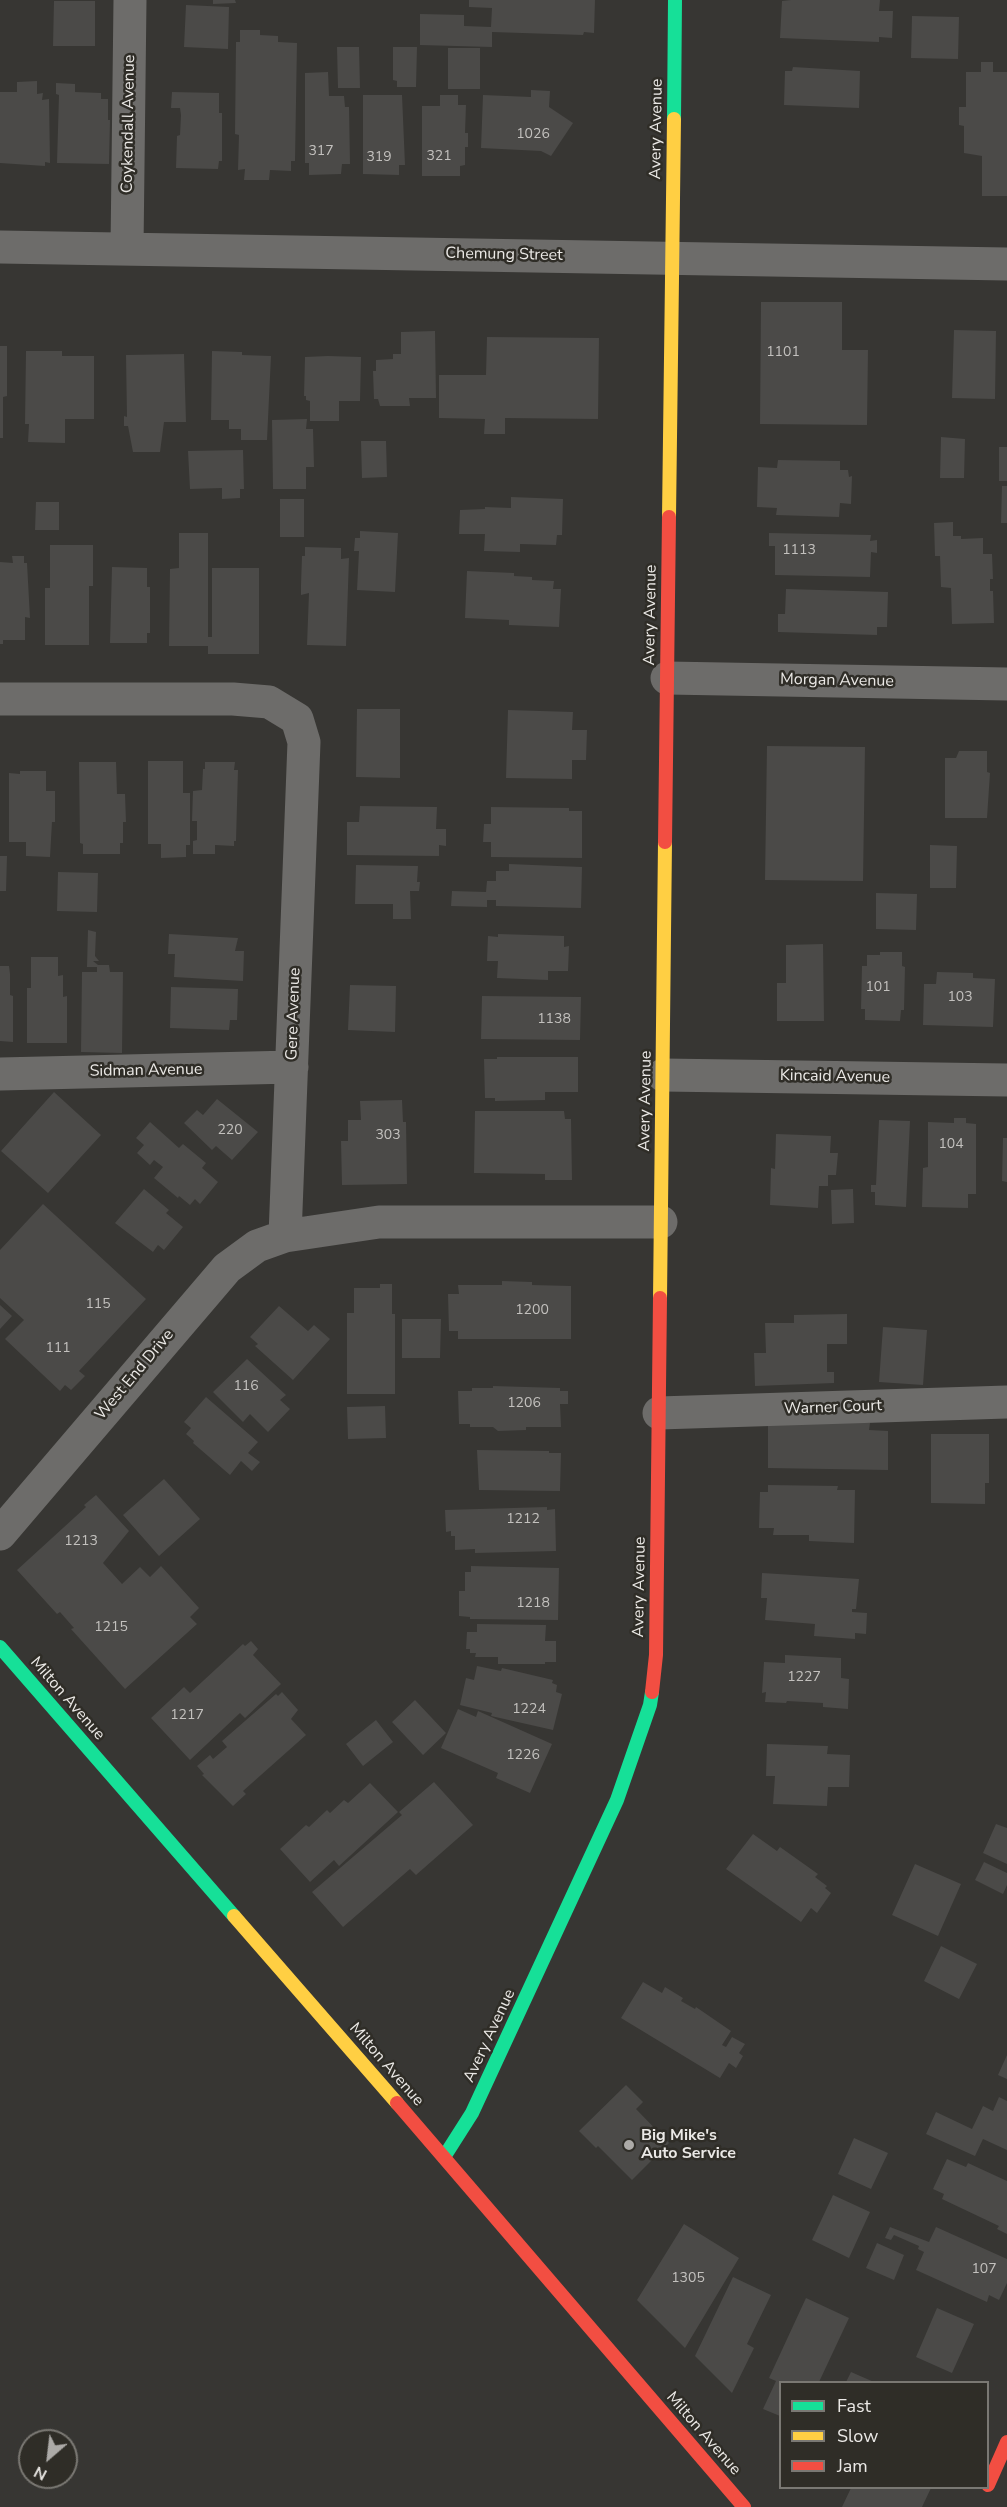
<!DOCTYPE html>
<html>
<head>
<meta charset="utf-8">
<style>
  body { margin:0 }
  #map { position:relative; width:1007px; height:2507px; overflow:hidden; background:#373633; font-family:"Nunito Sans",sans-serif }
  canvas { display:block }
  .legend { position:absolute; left:779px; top:2381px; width:210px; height:108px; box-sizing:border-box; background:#2f2d27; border:2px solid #7a7873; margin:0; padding:8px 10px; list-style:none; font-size:18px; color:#ebe9e6 }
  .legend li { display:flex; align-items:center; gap:12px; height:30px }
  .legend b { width:30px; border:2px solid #7a7873 }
  .north { position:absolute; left:18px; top:2429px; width:60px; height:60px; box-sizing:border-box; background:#2f2d27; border:2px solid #7a7873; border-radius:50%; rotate:208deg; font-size:16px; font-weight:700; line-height:24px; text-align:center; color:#ebe9e6 }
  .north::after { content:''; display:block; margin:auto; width:21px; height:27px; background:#acaaa7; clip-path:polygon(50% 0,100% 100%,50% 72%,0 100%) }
</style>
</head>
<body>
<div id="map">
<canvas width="1007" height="2507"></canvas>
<ul class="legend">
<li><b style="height:8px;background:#16e098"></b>Fast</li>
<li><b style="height:8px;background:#ffcf43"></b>Slow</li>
<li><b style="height:8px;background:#f24e42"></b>Jam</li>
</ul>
<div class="north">N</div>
</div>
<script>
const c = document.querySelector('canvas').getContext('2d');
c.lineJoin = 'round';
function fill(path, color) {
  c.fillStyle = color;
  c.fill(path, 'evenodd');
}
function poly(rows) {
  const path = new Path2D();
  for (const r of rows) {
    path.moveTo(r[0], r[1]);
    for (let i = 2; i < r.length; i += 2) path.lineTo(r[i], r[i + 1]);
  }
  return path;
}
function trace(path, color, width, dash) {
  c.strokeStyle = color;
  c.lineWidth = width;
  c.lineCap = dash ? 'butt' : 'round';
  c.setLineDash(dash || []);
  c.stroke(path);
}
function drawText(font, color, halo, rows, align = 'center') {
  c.font = font + ' "Nunito Sans",sans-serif';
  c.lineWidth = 5;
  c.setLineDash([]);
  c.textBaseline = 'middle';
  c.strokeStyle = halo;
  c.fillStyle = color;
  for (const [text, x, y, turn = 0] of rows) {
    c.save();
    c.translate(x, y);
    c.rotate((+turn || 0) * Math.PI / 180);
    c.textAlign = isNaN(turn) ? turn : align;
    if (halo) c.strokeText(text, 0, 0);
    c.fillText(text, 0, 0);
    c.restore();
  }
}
const building = poly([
  [213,0,235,0,236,3,213,4],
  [469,0,595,0,594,33,584,32,583,35,492,32,492,47,420,45,420,14,464,15,464,26,491,27,492,8,469,7],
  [791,0,880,0,879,11,893,11,892,38,879,37,879,42,780,38,782,1],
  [54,1,95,1,95,46,53,46],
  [186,5,229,7,228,49,184,47],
  [912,16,959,17,958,59,911,58],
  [240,30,260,30,260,35,278,36,278,42,297,43,295,161,291,161,291,171,270,170,269,180,244,180,245,169,238,170,239,135,235,134,236,42,240,42],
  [337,47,359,47,360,88,338,88],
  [393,47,417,47,416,87,397,87,397,81,393,80],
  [448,48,480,48,480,89,448,89],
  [981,62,993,62,993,72,1007,72,1007,196,982,196,982,156,964,153,964,126,959,125,959,107,966,107,966,72,981,72],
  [793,67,860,71,859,108,784,105,785,71,792,71],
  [328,72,329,96,344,96,345,107,349,107,350,164,342,164,341,174,309,175,309,163,305,163,305,73],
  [37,81,37,94,43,93,42,100,49,99,50,163,45,162,45,166,0,163,0,92,17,92,17,82],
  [56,83,75,84,75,92,101,93,101,99,108,99,108,120,110,120,109,164,57,163,59,95,56,94],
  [531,90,550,91,549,107,573,123,551,156,541,151,481,148,483,95,531,97],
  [172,92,219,93,219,113,222,113,222,161,219,161,218,169,176,168,177,136,180,135,181,115,180,108,171,108],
  [363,95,402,95,405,165,399,165,399,175,363,174],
  [440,95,458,95,458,105,466,105,465,133,468,133,468,147,465,147,465,165,460,166,460,176,422,176,422,106,440,106],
  [761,302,842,302,842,350,868,350,867,425,760,424],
  [954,330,996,331,995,399,952,398],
  [435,331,436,398,409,398,410,406,380,406,378,399,374,399,373,371,376,371,376,360,393,359,393,354,401,354,401,332],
  [487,337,599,338,598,419,505,418,505,434,484,434,485,419,439,418,439,375,486,375],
  [0,346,7,346,7,396,3,397,3,438,0,438],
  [26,351,62,351,62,356,94,356,94,419,65,419,65,443,28,442,29,424,25,424],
  [212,351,242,352,242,355,271,356,267,440,241,440,241,429,229,429,229,420,211,420],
  [184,354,186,422,164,422,160,452,133,452,128,426,124,426,124,416,127,417,126,355],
  [328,356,361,357,360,401,339,401,339,421,310,421,310,401,306,400,306,396,304,396,305,357],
  [307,419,306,429,313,429,314,467,306,467,306,489,273,489,272,420],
  [941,437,965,439,964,478,940,478],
  [361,441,386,441,387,477,362,478],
  [999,447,1007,447,1007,481,999,481],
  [243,450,244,489,240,489,240,498,222,499,222,488,190,489,188,451],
  [778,460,840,461,840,470,848,470,849,477,852,476,851,504,840,503,839,517,776,515,777,508,757,507,758,467,777,468],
  [1002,486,1007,486,1007,523,1001,523],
  [511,497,563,499,562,535,557,535,556,545,520,544,520,552,484,551,485,534,459,534,460,510,485,509,485,507,511,508],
  [280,499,304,499,304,537,280,537],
  [36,502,59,502,59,530,35,530],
  [953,522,953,536,961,536,961,539,983,538,983,554,992,554,993,579,990,579,990,591,993,591,994,623,952,624,951,588,941,587,940,556,935,556,934,523],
  [360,531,398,533,395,592,357,590,359,551,354,551,355,538,360,538],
  [179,533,208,533,208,637,212,637,212,568,259,568,259,654,208,654,208,646,169,646,170,569,179,568],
  [769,533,871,535,870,541,877,540,877,553,871,552,870,577,775,575,775,546,769,546],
  [50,545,93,545,93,586,89,586,89,645,45,645,45,588,50,588],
  [305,547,341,548,341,559,349,558,346,646,307,645,309,593,301,595,301,585,302,556,305,556],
  [12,556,24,556,24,563,27,563,30,618,25,617,25,640,3,640,3,644,0,644,0,562,13,563],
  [112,567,147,568,147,587,150,587,150,633,147,633,147,643,110,643],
  [467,571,514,573,514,576,532,577,532,580,554,581,553,589,561,589,559,627,509,625,509,620,465,618],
  [786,589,888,592,887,627,877,627,877,635,778,632,778,614,785,614],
  [357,709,400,709,400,778,356,777],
  [508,710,573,712,572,730,587,730,586,760,572,760,572,779,506,778],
  [767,746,865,747,863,881,765,880],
  [959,751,987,751,987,772,990,773,987,818,945,818,945,758,956,758],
  [148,761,183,761,183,793,190,793,190,845,186,845,186,857,161,858,161,844,148,844],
  [79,762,116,762,117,794,125,794,126,822,123,822,123,843,120,843,120,854,83,854,83,844,80,843],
  [205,762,235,762,234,770,238,770,236,841,234,841,234,846,215,845,215,854,193,854,193,841,197,840,197,821,192,821,193,791,202,790,203,769,205,769],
  [20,771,46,771,46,791,55,791,55,822,52,822,50,857,26,856,26,842,9,842,9,773,20,774],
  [360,806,437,807,436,829,446,829,446,846,439,845,439,856,347,855,347,822,359,822],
  [491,807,569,808,569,811,582,811,582,858,491,857,491,842,483,842,484,824,491,824],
  [930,845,957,846,956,888,930,888],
  [0,856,7,856,6,891,0,891],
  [509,864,582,867,581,908,496,906,496,900,487,900,487,907,451,906,452,891,486,892,487,881,496,881,496,871,509,871],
  [356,865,418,866,417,882,420,882,419,891,410,891,411,919,393,919,393,904,355,904],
  [58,872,98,873,97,912,57,911],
  [876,893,917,894,916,930,876,929],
  [88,930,96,932,95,956,99,961,93,961,98,965,109,965,110,972,123,972,122,1053,81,1052,82,972,97,972,97,967,87,967],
  [169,934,238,938,235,951,244,951,243,981,174,977,175,954,168,954],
  [498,934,564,936,564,947,569,946,568,971,548,971,548,980,497,978,498,961,487,961,488,936,498,937],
  [823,944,824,1021,777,1021,777,983,786,983,786,945],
  [880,952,902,952,902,966,905,967,904,1010,901,1010,900,1021,865,1020,865,1009,861,1009,862,966,867,966,867,955,880,955],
  [31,957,58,957,58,976,63,975,63,997,67,996,67,1043,27,1043,27,988,31,988],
  [0,966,9,966,10,974,10,995,13,996,13,1042,0,1041],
  [937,972,973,973,973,978,995,979,993,1027,923,1025,924,984,936,984],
  [350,985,396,986,395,1032,348,1030],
  [171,987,238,989,237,1020,230,1020,229,1030,170,1028],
  [482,996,581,997,580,1040,481,1039],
  [497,1057,578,1057,578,1092,545,1092,545,1100,495,1101,495,1098,485,1098,484,1059,497,1059],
  [54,1092,101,1135,48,1193,1,1151],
  [217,1099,258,1132,232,1160,216,1146,212,1150,184,1123,197,1110,203,1115],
  [402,1100,403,1122,406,1122,407,1184,342,1185,341,1141,348,1141,348,1120,361,1120,360,1101],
  [475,1111,564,1111,565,1119,571,1119,572,1180,545,1180,545,1174,474,1173],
  [954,1118,966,1118,966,1123,976,1124,976,1194,968,1194,968,1208,922,1207,923,1168,928,1167,928,1122,954,1123],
  [879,1120,910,1121,906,1207,875,1205,875,1192,871,1192,871,1185,876,1185],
  [150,1122,179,1148,183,1144,206,1163,202,1168,218,1182,200,1204,195,1199,190,1205,179,1196,178,1198,154,1178,163,1167,154,1160,150,1165,137,1153,144,1145,136,1138],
  [776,1134,831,1136,830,1153,838,1153,836,1175,828,1175,828,1186,819,1186,818,1208,770,1205,771,1168,775,1169],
  [1003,1138,1007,1138,1007,1182,1002,1181],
  [144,1189,169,1210,166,1213,183,1227,164,1250,158,1245,153,1252,115,1223],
  [853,1189,854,1223,832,1224,831,1190],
  [43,1204,146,1299,79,1371,85,1376,71,1390,65,1385,60,1391,5,1339,24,1320,0,1298,0,1250],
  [502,1281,532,1282,532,1285,571,1286,571,1339,458,1339,458,1331,449,1331,448,1294,459,1294,458,1285,502,1285],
  [380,1284,392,1284,392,1314,395,1314,395,1394,347,1394,347,1313,354,1313,354,1288,380,1288],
  [0,1305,12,1316,0,1329],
  [279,1306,308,1331,314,1325,330,1339,293,1380,255,1346,258,1344,250,1337],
  [847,1314,847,1344,827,1344,827,1372,834,1372,834,1383,755,1386,754,1353,766,1353,765,1323,794,1323,794,1315],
  [402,1319,441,1319,440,1358,402,1358],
  [883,1327,927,1330,923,1385,879,1382],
  [247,1359,286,1395,280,1400,290,1409,268,1432,250,1414,243,1422,213,1392],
  [493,1386,560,1388,560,1391,568,1391,568,1404,560,1404,561,1427,526,1427,526,1430,498,1431,493,1427,470,1427,470,1424,459,1424,458,1391,472,1391,472,1388,493,1388],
  [206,1397,258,1442,248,1453,260,1462,252,1471,241,1461,230,1475,193,1443,194,1441,186,1434,191,1428,184,1422],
  [385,1406,386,1438,348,1439,347,1407],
  [768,1421,870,1423,869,1430,888,1431,888,1470,768,1468],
  [931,1434,989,1434,989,1483,985,1483,985,1504,931,1503],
  [477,1450,549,1451,549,1453,561,1453,560,1491,479,1490],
  [164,1479,200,1519,159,1556,123,1515],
  [768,1485,838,1486,837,1490,855,1490,854,1543,809,1541,809,1535,773,1535,774,1528,759,1528,760,1492,768,1492],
  [96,1495,129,1531,103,1563,122,1584,140,1567,150,1577,161,1566,199,1608,190,1617,197,1624,125,1689,71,1629,74,1628,60,1612,57,1614,17,1570,86,1507,84,1505],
  [547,1507,547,1510,555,1509,556,1551,475,1553,475,1549,455,1550,455,1536,451,1536,451,1531,446,1532,445,1510],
  [471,1566,559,1568,558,1620,470,1619,470,1617,459,1616,459,1591,465,1591,465,1572,471,1572],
  [762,1573,859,1579,856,1609,852,1609,852,1612,867,1613,866,1634,855,1633,855,1639,814,1636,815,1624,765,1620,767,1598,761,1598],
  [477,1624,546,1625,545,1641,556,1641,556,1662,545,1662,545,1664,498,1664,498,1657,475,1657,476,1653,470,1653,470,1649,466,1649,467,1632,477,1632],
  [251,1641,258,1649,253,1655,281,1684,245,1718,240,1713,190,1760,151,1718,184,1687,190,1693,243,1644,245,1646],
  [785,1655,841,1658,841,1678,849,1679,848,1709,823,1707,823,1703,787,1701,786,1703,765,1702,766,1692,762,1693,764,1662,785,1663],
  [477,1666,501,1671,502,1668,553,1680,552,1683,557,1685,556,1692,562,1694,553,1730,491,1716,492,1713,460,1705,466,1678,474,1680],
  [282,1692,298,1710,291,1719,306,1735,243,1791,246,1794,233,1806,202,1775,204,1774,197,1766,210,1755,213,1759,227,1747,222,1741,276,1694,278,1696],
  [415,1700,446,1733,423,1755,392,1722],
  [458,1709,476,1717,478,1711,552,1744,530,1793,496,1778,498,1773,441,1748],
  [376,1720,393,1742,363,1766,346,1744],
  [767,1744,828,1746,827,1754,850,1755,849,1787,828,1787,827,1806,773,1804,775,1776,766,1776],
  [434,1782,473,1825,416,1875,410,1869,343,1927,312,1892,402,1815,399,1812],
  [370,1783,398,1812,339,1866,334,1860,310,1882,280,1849,306,1825,309,1827,327,1810,330,1813,344,1800,348,1803],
  [996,1824,1007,1828,1007,1864,983,1853],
  [753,1834,777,1851,780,1847,818,1874,815,1877,827,1886,825,1888,831,1893,817,1913,811,1908,801,1922,726,1869],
  [984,1862,1007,1873,1007,1885,1003,1894,975,1880],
  [915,1864,961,1884,938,1936,892,1915],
  [941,1946,977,1964,959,1999,924,1981],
  [643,1982,662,1993,665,1987,683,1998,681,2001,695,2009,696,2007,731,2031,722,2045,726,2047,732,2037,745,2044,739,2053,743,2056,736,2068,729,2063,720,2078,621,2018],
  [1007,2055,1007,2079,998,2075],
  [626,2085,643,2102,636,2109,669,2143,632,2180,598,2146,596,2148,579,2131],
  [999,2097,1007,2101,1007,2150,983,2139,975,2156,926,2134,936,2112,972,2129,983,2106,993,2111],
  [854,2138,888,2153,871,2189,838,2174],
  [947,2159,966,2167,968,2163,1007,2181,1007,2234,997,2229,999,2226,942,2199,944,2194,933,2189],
  [833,2195,870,2212,849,2258,812,2240],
  [684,2224,739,2258,685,2348,637,2300],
  [890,2227,929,2242,936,2227,1007,2259,1007,2283,999,2300,989,2295,987,2302,916,2270,924,2252,918,2249,919,2246,894,2235,891,2240,885,2238],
  [877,2243,904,2255,894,2280,866,2268],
  [733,2277,771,2295,747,2344,754,2348,732,2393,695,2356],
  [806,2298,849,2318,819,2382,780,2382,780,2416,763,2409,776,2381,769,2378],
  [937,2308,974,2324,952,2373,916,2357],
  [851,2372,874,2382,846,2382],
  [851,2488,931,2488,922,2507,842,2507]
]);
const street = poly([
  [0,247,1007,264],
  [127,248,130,0],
  [667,678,1007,684],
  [0,699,233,699,269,702,297,719,304,742,285,1236],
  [0,1074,292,1067],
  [663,1075,1007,1080],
  [659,1413,1007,1402],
  [0,1534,227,1268,257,1246,285,1236,379,1222,661,1222]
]);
const fast = poly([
  [674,119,675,0],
  [0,1647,234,1916],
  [444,2157,472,2113,617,1800,650,1705,652,1692]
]);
const slow = poly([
  [669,517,674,119],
  [660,1298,665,842],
  [234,1916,397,2103]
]);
const jam = poly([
  [665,842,669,517],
  [652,1692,656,1655,660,1298],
  [397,2103,744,2507],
  [988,2485,1007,2442]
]);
const markers = [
  [629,2145,6,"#acaaa7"]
];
const numberNames = [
  ["1026",533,135],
  ["317",321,152],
  ["321",439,157],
  ["319",379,158],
  ["1101",783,353],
  ["1113",799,551],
  ["101",878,988],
  ["103",960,998],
  ["1138",554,1020],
  ["220",230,1131],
  ["303",388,1136],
  ["104",951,1145],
  ["115",98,1305],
  ["1200",532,1311],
  ["111",58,1349],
  ["116",246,1387],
  ["1206",524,1404],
  ["1212",523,1520],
  ["1213",81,1542],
  ["1218",533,1604],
  ["1215",111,1628],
  ["1227",804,1678],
  ["1224",529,1710],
  ["1217",187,1716],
  ["1226",523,1756],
  ["107",984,2270],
  ["1305",688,2279]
];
const streetNames = [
  ["Coykendall Avenue",129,124,-89],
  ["Avery Avenue",657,129,-89],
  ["Chemung Street",504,255,1],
  ["Avery Avenue",651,615,-89],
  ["Morgan Avenue",837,681,1],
  ["Gere Avenue",294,1014,-88],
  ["Sidman Avenue",146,1071,-1],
  ["Kincaid Avenue",835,1077,1],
  ["Avery Avenue",646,1101,-89],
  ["West End Drive",135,1375,-50],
  ["Warner Court",833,1408,-2],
  ["Avery Avenue",640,1587,-89],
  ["Milton Avenue",67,1699,49],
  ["Avery Avenue",490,2036,-65],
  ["Milton Avenue",386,2065,49],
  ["Milton Avenue",703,2434,49]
];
const poiNames = [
  ["Big Mike's",641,2136],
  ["Auto Service",641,2154]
];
fill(building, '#4b4a48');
trace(street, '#6d6c6a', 33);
trace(fast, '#16e098', 14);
trace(slow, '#ffcf43', 14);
trace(jam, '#f24e42', 14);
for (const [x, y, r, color] of markers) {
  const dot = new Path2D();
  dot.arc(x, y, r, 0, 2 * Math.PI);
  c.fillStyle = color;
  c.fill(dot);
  trace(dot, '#2f2d27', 2);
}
drawText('14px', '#c3c1be', null, numberNames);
drawText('16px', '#ebe9e6', '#2f2d27', streetNames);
drawText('bold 16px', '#ebe9e6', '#2f2d27', poiNames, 'left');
</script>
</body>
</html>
